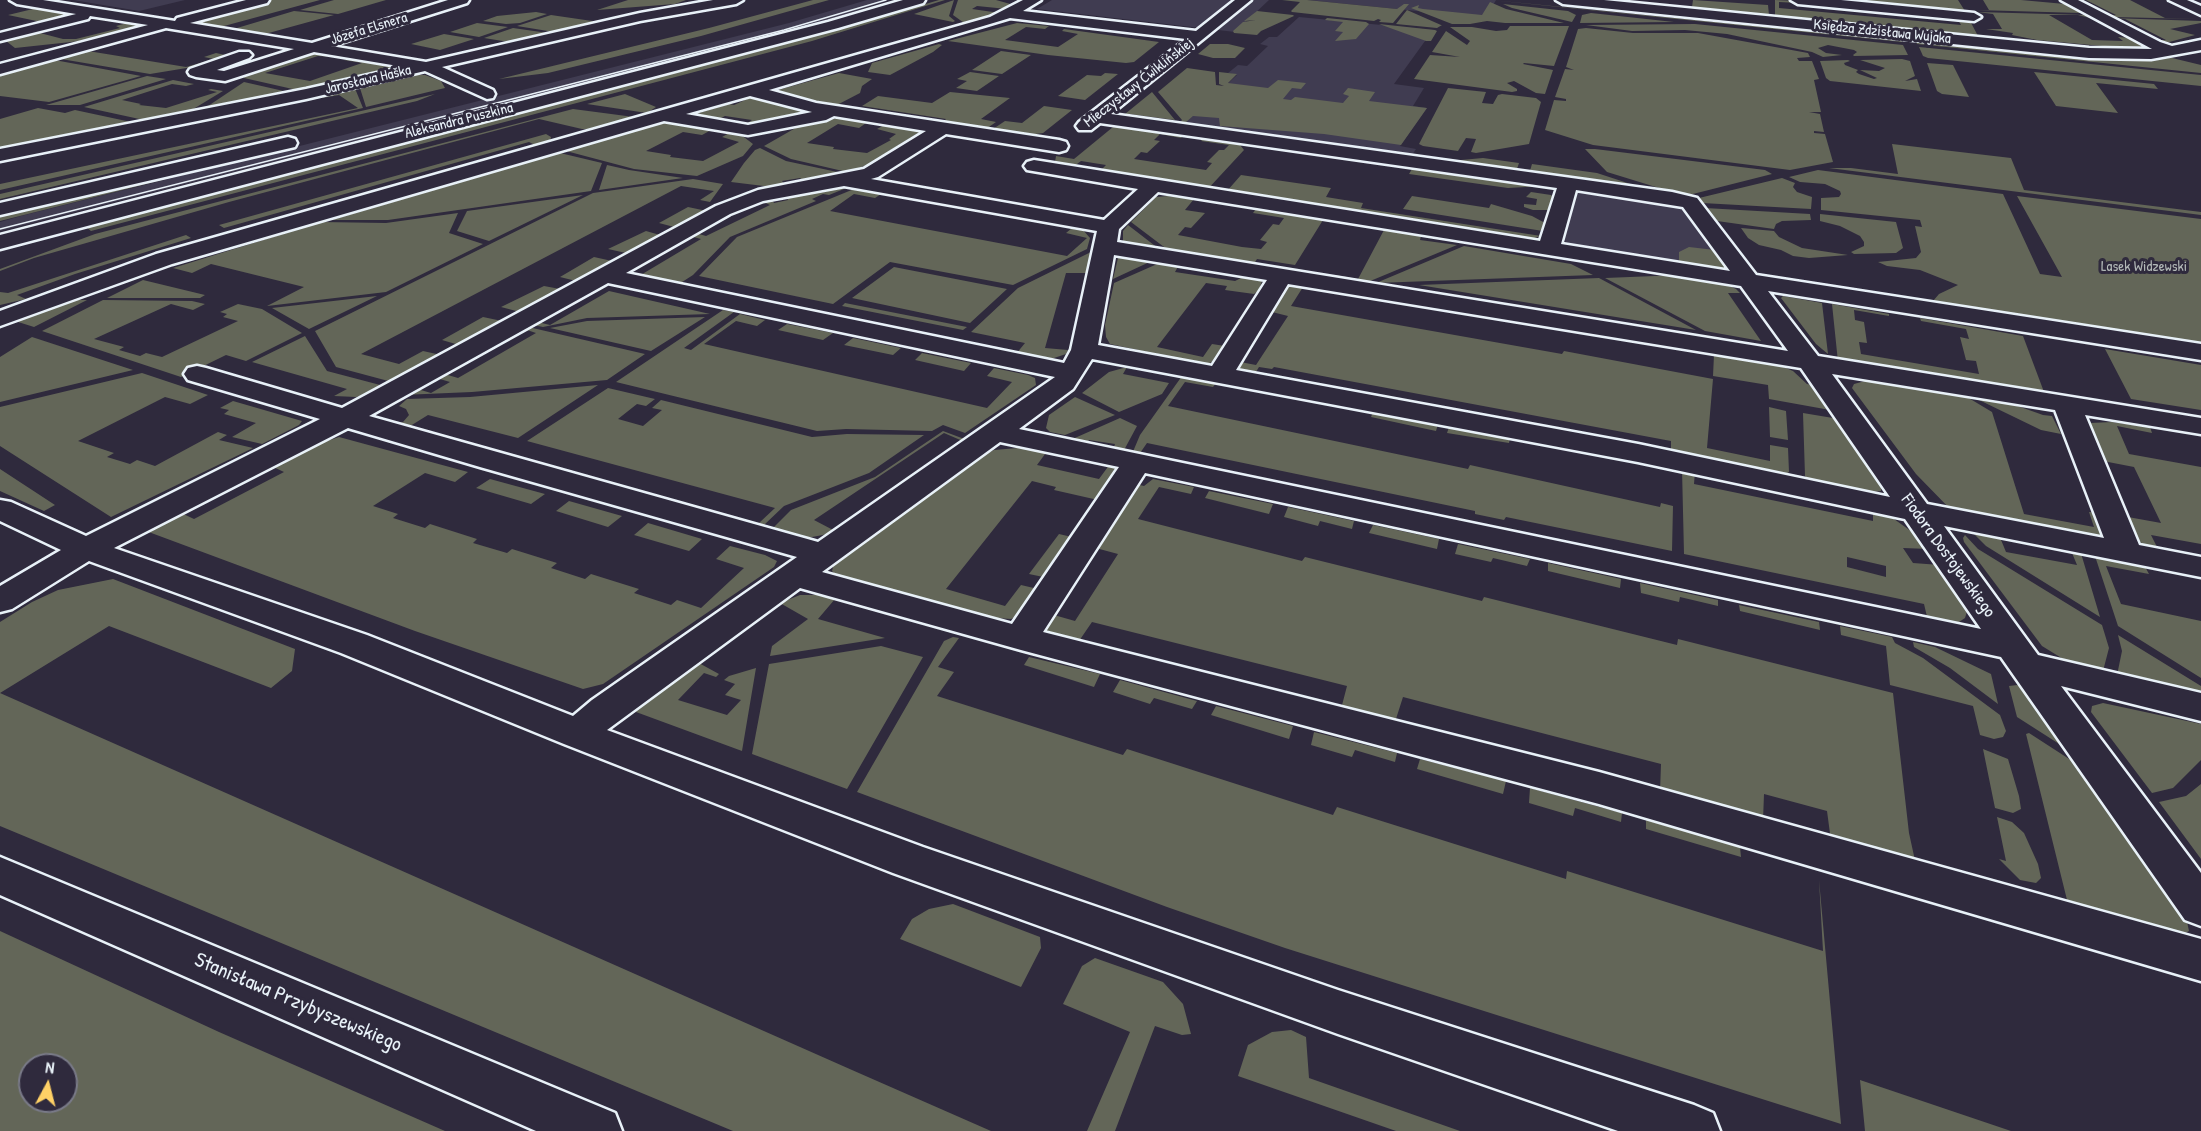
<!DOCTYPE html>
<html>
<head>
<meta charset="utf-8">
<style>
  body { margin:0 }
  #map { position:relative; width:2201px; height:1131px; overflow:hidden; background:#2f2a3d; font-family:"Patrick Hand",sans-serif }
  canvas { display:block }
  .north { position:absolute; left:18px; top:1053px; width:60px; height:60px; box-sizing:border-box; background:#2f2a3d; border:2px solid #797a88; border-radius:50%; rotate:7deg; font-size:16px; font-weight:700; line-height:24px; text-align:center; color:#e8f1f8 }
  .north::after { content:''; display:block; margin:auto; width:21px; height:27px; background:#ffd166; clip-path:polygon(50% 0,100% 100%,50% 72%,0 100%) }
</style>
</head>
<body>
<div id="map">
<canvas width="2201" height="1131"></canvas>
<div class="north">N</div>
</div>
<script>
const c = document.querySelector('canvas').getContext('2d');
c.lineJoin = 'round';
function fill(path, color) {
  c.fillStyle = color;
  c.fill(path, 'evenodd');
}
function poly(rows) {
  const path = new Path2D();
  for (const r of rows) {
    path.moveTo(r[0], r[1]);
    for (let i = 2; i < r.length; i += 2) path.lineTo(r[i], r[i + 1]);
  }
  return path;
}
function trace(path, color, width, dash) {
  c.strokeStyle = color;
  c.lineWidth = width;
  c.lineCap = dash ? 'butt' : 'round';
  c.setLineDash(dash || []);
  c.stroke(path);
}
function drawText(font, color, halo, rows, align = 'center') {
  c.font = font + ' "Patrick Hand",sans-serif';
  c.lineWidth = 6;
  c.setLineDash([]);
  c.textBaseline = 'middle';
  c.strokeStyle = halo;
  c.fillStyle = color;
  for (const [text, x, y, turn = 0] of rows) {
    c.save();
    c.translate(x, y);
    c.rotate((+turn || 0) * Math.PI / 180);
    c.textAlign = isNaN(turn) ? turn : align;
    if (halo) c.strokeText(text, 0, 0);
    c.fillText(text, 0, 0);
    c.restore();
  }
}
const built = poly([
  [73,0,185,0,139,11],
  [867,0,890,0,804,27,0,231,0,222,21,216,789,23],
  [1052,0,1269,0,1235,32,1037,9],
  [1308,0,1496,0,1486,18],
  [1299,17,1433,30,1394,84,1424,88,1413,106,1427,108,1400,146,1416,149,1412,155,1184,124,1237,75,1228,73,1238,65,1247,66,1268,46,1260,44,1269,37,1277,37],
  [1580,190,1670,201,1691,211,1728,269,1686,266,1686,263,1679,262,1567,245,1564,238,1577,192]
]);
const green = poly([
  [267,0,320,0,213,29,180,23],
  [334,0,386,0,338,14,300,10],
  [628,0,686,0,675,4,597,10],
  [813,0,829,0,701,36,548,73,499,79,709,28],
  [939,0,945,0,812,41,91,231,85,226,865,22],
  [954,0,949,16,955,21,953,22,914,14],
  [958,0,996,0,1014,5,1007,9,977,6,972,9,1000,13,967,25,953,15],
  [1282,0,1307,0,1397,9,1404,4,1409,4,1393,23,1379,22,1381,20,1378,19,1374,21,1292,12,1291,11,1300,2],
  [1491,0,1879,38,1895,39,1895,36,1900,37,1902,42],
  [1693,0,1768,5,1769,15,1692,7],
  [1775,0,1798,1,1798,3,1779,2,1779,8,1961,25,1956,16,1969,19,1978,36,1775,16],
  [1811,0,1958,0,1965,11,1963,13,1902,5],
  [1983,0,2021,0,2065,4,2081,13,1976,10,1989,10],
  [2086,0,2130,0,2165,18,2198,19,2112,17,2106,16,2116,15],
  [1490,2,1506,9,1564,23,1505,23,1487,21,1470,24,1452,24,1411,8,1419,5,1418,8,1423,9,1482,15],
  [1503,4,1568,11,1576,15,1572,22,1512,8],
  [37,8,78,15,46,23,8,15],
  [1407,10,1441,25,1442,25,1437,28,1396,24],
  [294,11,334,15,265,34,227,31],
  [1257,11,1293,15,1294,16,1261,31,1257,35,1234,33,1233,31,1243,22,1256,20,1244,21],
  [536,12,547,14,520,23,506,24,483,21,497,16],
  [1977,12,2086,15,2094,19,2078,15,2049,15,2092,40,2123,41,2118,37,2132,38,2147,47,2102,46,2037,40,2012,35,2013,33,1986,29,2002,29,1993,14],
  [1591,13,1674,22,1580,23,1582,15],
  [551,15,599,22,554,32,517,26],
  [1327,18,1366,22,1369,24,1356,39,1335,41,1343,32,1335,31,1343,22,1325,20],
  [2111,18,2201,21,2201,23,2170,29,2195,35,2162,44,2154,40,2166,40,2125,19],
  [127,23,139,25,123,33,99,39,15,48,6,41,8,38,65,24,71,25,40,33,63,39,76,39,120,28,116,26],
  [477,23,508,27,479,37,450,32],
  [1017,23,1049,26,1045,29,1026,27,1005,40,1058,47,1078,34,1062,31,1064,29,1159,42,1134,62,1126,63,1048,55,948,41],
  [1379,24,1435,30,1437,31,1431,41,1426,41],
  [1695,24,1903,45,1908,55,1854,56,1853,55,1857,52,1854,50,1828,45,1818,48,1826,53,1842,55,1823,57,1812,52,1727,34,1685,30,1632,31,1586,25],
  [1510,26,1569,26,1554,66,1524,63,1523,64,1553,70,1545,94,1536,93,1514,81,1507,83,1517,89,1517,91,1512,92,1414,79,1430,55,1460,57,1432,52,1446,31,1467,45,1470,41,1450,27,1472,27,1496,31,1507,30],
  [513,28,548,33,509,42,484,38],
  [1586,28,1633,33,1698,33,1808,53,1810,57,1797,58,1799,61,1812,61,1819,79,1814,80,1821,112,1809,112,1820,114,1824,132,1814,131,1814,133,1825,134,1833,162,1790,170,1593,145,1545,130,1554,100,1566,101,1566,99,1555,97,1565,69,1574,70,1566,67,1578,29],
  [444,34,474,39,440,50,411,44],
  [1915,39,1920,39,1922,43,2078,58,2076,54,2168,57,2201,65,2201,73,1917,44],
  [115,42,117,43,88,51,186,67,214,59,204,57,216,53,230,56,211,64,150,74,55,58],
  [939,44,942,45,933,52,890,75,868,72,872,63],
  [1210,44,1228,44,1245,48,1235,58,1213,58,1198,54],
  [1919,47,2201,75,2201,86,1928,58,1923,56],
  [1001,51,1031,55,1002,74,972,70],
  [315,53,336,57,318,56,265,73,310,81,362,63,344,60,350,58,396,66,395,68,297,90,244,78,245,74],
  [49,59,141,76,49,102,0,96,0,76,17,68],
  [1902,59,1910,61,1915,76,1905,81,1917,79,1921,91,1830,81,1826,78,1820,61,1848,60,1850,61,1844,63,1845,65,1858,70,1856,72,1859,74,1874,79,1877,78,1860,70,1879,71,1885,68,1860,60],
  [1927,63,1953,65,1969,97,1942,94,1937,91],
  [1187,68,1215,72,1216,85,1224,86,1219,84,1219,72,1237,74,1228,83,1268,88,1278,80,1306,83,1301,89,1292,88,1283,99,1291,100,1295,97,1343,103,1349,96,1343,94,1348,88,1375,92,1369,101,1427,108,1401,145,1324,134,1220,126,1219,118,1193,116,1184,124,1177,126,1182,120,1158,92],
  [970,72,999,76,977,91,956,88,967,81,957,79],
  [2034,72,2154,84,2158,89,2096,83,2118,113,2056,106],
  [839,73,872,79,862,86,860,93,835,106,821,106,767,93],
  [1105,73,1118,74,1085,100,1058,96,1087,75,1101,76],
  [404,75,425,75,441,81,445,88,366,107,359,85],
  [147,76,166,79,80,105,46,105],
  [173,80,194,84,186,86,172,84,122,100,141,104,139,105,166,108,217,92,208,90,211,89,223,91,190,111,144,120,84,107],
  [244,82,288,92,205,108],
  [354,86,363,108,0,190,0,184,358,108,339,95,322,98,326,94],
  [1448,88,1486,92,1482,103,1493,104,1498,95,1502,94,1536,98,1541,102,1529,144,1476,153,1471,152,1476,139,1466,138,1458,151,1423,146,1419,144],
  [950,92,1010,98,981,119,996,122,986,129,943,122,946,119,862,106,878,96,932,103],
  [1152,92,1175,120,1129,114,1123,119,1109,114,1111,112,1125,114],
  [435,94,417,101,0,199,0,194],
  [625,94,656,107,647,113,587,104],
  [754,96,809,110,811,113,806,117,743,126,752,120,725,116,715,121,685,117,729,104,734,105],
  [1044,106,1072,110,1043,133,1028,135,993,129,1005,121,1022,123],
  [38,108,65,113,75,110,131,122,0,148,0,119],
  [573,109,634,117,596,129,582,129,539,119,229,202,34,258,0,271,0,269,95,234],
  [843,117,869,121,859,128,838,124,807,143,834,147,833,149,867,153,891,140,889,139,896,134,877,129,886,124,921,131,867,165,847,172,791,159,764,146,799,126],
  [665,122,713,129,702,135,683,132,646,151,671,155,670,157,703,161,739,142,722,137,731,132,740,134,753,144,743,156,697,176,634,169,566,151],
  [1102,122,1184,134,1181,138,1160,134,1154,140,1160,141,1147,153,1141,152,1134,159,1206,170,1212,163,1207,162,1219,150,1224,150,1229,145,1201,141,1205,137,1237,141,1244,150,1206,191,1099,172,1106,165,1081,161,1073,167,1055,162,1056,156,1074,159,1113,127,1097,124],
  [546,134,551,137,550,141,537,146,529,142,224,228,219,225],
  [1892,144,2011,158,2024,190,2201,212,2201,215,1829,168,1851,168,1898,174],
  [760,148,786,161,842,173,803,181,800,178,782,181,785,185,772,187,731,182,744,163,755,150],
  [1585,149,1595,149,1765,170,1772,174,1685,196,1607,172],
  [268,153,107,194,0,221,0,216],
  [560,153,602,163,591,191,388,220,331,220],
  [1483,158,1519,163,1516,172,1439,162],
  [1415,164,1544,186,1508,188,1409,174],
  [1532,164,1597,173,1658,193,1529,174],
  [607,165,629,170,683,178,599,190],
  [1818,170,2003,194,2040,274,2062,277,2017,196,2201,219,2201,343,1933,301,1939,294,1958,285,1920,270,1887,266,1878,262,1916,258,1921,252,1915,226,1922,227,1920,220,1821,210,1821,198,1839,197,1841,194,1840,191,1825,184,1800,182,1789,177],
  [1241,175,1331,188,1326,197,1363,203,1361,208,1541,236,1531,239,1227,191],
  [1782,178,1795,183,1793,187,1797,192,1812,197,1811,209,1702,203,1699,198],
  [693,179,723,184,710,202,700,200,714,191,681,186,361,354,399,364,423,351,441,355,392,382,336,367,315,331,593,193],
  [849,187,829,195,823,194,812,199,816,201,730,237,693,275,679,284,639,276,701,239,686,235,692,232,706,236,770,205,759,200,770,196,774,203,788,200,786,196],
  [854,189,881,194,875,198,854,194,830,211,1067,256,1087,238,1066,233,1072,228,1083,230,1090,238,1087,249,1013,285,890,262,833,304,699,276,737,237],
  [1531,192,1551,195,1554,198,1550,210,1533,210,1524,207,1524,204,1536,205,1537,199,1526,197],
  [583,195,489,241,457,231,467,211],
  [1168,196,1194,199,1185,210,1205,213,1191,228,1185,227,1178,235,1242,247,1261,249,1267,242,1260,240,1273,224,1279,225,1284,218,1253,213,1256,209,1323,220,1295,265,1257,259,1252,267,1172,253,1131,222,1156,197],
  [1412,196,1489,208,1491,204,1532,216,1545,223,1543,231,1403,209],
  [688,207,707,211,674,227,659,223],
  [1705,208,1810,214,1811,220,1782,221,1776,224,1774,229,1717,221],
  [458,213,449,233,483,244,386,292,267,306,304,287,211,264,192,273,173,268,321,222,386,223],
  [1820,214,1896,222,1903,248,1896,253,1854,254,1851,252,1864,246,1864,242,1860,236,1840,226,1820,221],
  [1368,224,1422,232,1420,240,1457,245,1363,284,1338,280,1335,275,1358,279,1384,230,1363,226],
  [1128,225,1163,252,1123,245,1123,231],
  [1741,228,1774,231,1779,237,1802,248,1848,255,1809,258,1793,256,1781,250,1759,245,1748,238],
  [646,231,660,235,626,253,608,249],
  [186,235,191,238,75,274,17,295,26,299,0,305,0,292,8,293],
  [1464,246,1571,264,1593,275,1376,283],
  [1689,247,1715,250,1730,266,1728,269,1715,270,1686,266,1686,263,1679,262,1679,252],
  [1093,251,1088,273,1066,273,1045,348,1068,350,1066,354,1048,360,1016,354,1025,343,971,332,1018,288],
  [1127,256,1156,259,1113,279,1118,258],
  [594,257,612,261,576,281,560,277],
  [1164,261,1180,263,1175,272,1235,281,1249,274,1259,277,1262,281,1259,290,1254,294,1225,290,1227,286,1206,283,1157,347,1203,357,1212,344,1225,346,1215,361,1204,365,1138,354,1138,350,1110,344,1106,337,1105,325,1114,283],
  [894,267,1007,289,970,323,852,298],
  [1680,275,1726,284,1736,289,1740,293,1728,293,1761,341,1705,331,1605,278],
  [1599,278,1696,330,1419,285],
  [143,280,205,295,200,298,107,298],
  [1291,285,1333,290,1331,292,1303,287,1291,306,1562,354,1564,351,1713,379,1707,448,1770,461,1770,445,1788,448,1789,472,1781,477,1671,454,1671,441,1274,367,1272,369,1259,367,1254,375,1235,368,1235,361,1256,365,1288,316,1268,311,1284,287],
  [544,286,560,289,520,312,501,307],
  [609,291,710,314,587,318,543,327,528,324,533,321,550,325],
  [377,296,309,329,272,308],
  [1783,296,1822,303,1828,354,1816,344,1781,298],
  [63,300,87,300,34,327,15,321],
  [103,300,192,301,205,304,193,310,171,304,94,339,124,347,119,350,140,356,146,353,162,357,238,321,223,317,227,314,220,312,238,304,262,309,302,333,246,361,226,355,181,377,42,331],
  [845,303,967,327,963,330,842,306],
  [1832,304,1889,314,1889,316,1854,310,1855,320,1864,322,1867,343,1859,342,1861,354,1979,374,1976,361,1966,360,1960,337,1969,339,1966,329,1921,321,1920,318,2023,336,2044,392,2071,397,1838,362],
  [723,310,734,312,684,348,691,350,740,314,765,320,757,326,736,321,704,344,987,408,1012,382,987,376,994,368,1028,375,1035,378,1036,385,965,433,943,425,932,431,846,429,817,431,616,382],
  [483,317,502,321,459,345,442,340],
  [705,317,651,351,550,328,587,321],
  [787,324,833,333,823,340,778,330],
  [524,326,645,354,607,380,472,392,402,395,414,388,431,393,450,382,433,377,441,373,458,378,536,333,521,328],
  [305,336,327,371,384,386,368,394,356,397,334,396,347,389,252,362],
  [32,337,133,370,0,402,0,357],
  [853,338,901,348,893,355,844,345],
  [1678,347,1774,363,1793,371,1807,384,1813,385,1826,401,1830,410,1769,399,1768,385,1713,376,1714,355,1678,349],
  [2105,349,2201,365,2201,410,2131,399],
  [922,353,971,363,964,371,915,360],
  [1127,367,1123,374,1169,383,1162,394,1119,412,1082,393,1109,372],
  [142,373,208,395,190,404,165,397,78,441,114,453,107,457,130,464,137,460,155,466,218,432,227,435,219,440,253,448,111,517,0,446,0,407],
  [1182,376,1216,383,1213,387,1185,382,1168,406,1468,469,1470,465,1660,507,1661,503,1673,506,1672,551,1506,517,1504,520,1475,514,1475,511,1147,443,1138,456,1132,454,1140,435],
  [1865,381,1967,397,1992,412,2024,514,2094,527,2089,512,2101,513,2108,533,2101,538,1954,513,1916,474,1852,388,1854,384],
  [598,385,518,438,428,415,407,428,393,424,403,422,409,415,406,409,399,406,407,399,470,397],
  [608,388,655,399,646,406,637,404,618,419,643,426,662,410,652,408,661,400,812,437,847,434,924,435,869,473,784,506,764,525,759,523,775,508,527,441],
  [1075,397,1115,415,1065,435,1050,432,1046,428,1049,415],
  [1977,399,2012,404,2043,415,2052,416,2061,434,2041,430],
  [233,401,302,421,299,425,262,444,232,437,256,423,224,414,229,410,220,408],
  [1769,407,1786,411,1788,440,1770,437],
  [1373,412,1438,424,1436,431,1371,417],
  [1803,413,1839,419,1881,483,1881,491,1866,493,1812,484,1805,476],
  [1120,418,1137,426,1123,452,1113,450,1115,444,1089,440,1086,445,1068,441],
  [2112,422,2150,427,2152,433,2117,426,2129,454,2201,467,2201,544,2151,535,2159,551,2144,546,2138,539,2128,517,2161,523,2134,467,2103,461,2090,423],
  [1449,427,1510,438,1509,443,1447,433],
  [943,431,967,440,965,442,944,433,814,520,835,531,833,533,807,538,773,528,791,510,875,477],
  [339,437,468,472,455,482,425,473,373,506,398,514,393,518,425,528,430,524,477,539,473,543,507,553,512,549,557,563,551,568,585,579,591,574,639,589,634,593,671,605,677,600,701,608,744,568,716,559,730,546,765,555,777,561,774,567,603,684,583,689,415,631,146,531,177,511,194,519,284,472,269,465,311,443,318,444],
  [1018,448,1048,450,1037,465,1099,479,1110,464,1115,469,1112,479,1098,500,1054,490,1056,487,1032,481,946,589,1005,606,1021,585,1038,589,1021,614,1011,619,968,616,842,582,832,571,834,563,978,458,994,450],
  [0,469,55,505,44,511,0,491],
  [1682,469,1695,471,1694,484,1873,521,1873,510,1894,519,1922,539,1929,549,1903,548,1913,563,1940,565,1969,605,1965,618,1956,624,1928,621,1924,604,1684,554],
  [1847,557,1886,566,1886,577,1847,567],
  [490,479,545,494,531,504,476,488],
  [1153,479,1194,487,1191,494,1159,487,1138,519,1302,561,1305,557,1482,601,1484,597,1677,645,1678,639,1893,693,1909,833,1916,865,1831,841,1827,811,1764,794,1763,821,1660,792,1661,764,1403,697,1395,722,1341,709,1347,686,1092,622,1079,641,1049,633,1043,629,1047,613,1075,621,1118,554,1092,547,1135,484,1144,486],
  [1209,491,1273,504,1269,514,1205,498],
  [569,501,622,516,608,527,556,511],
  [1288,507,1354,521,1352,529,1320,521,1318,526,1284,517],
  [648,523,702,539,689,551,634,535],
  [1373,525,1439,539,1437,549,1369,533],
  [1969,529,1999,535,2006,552,2077,565,2070,548,2080,550,2100,617,1986,546],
  [1059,534,1076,538,1048,578,1029,574],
  [1965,535,1978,549,2102,625,2109,648,2103,671,2068,662,2042,646,1964,542,1963,538],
  [1458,544,1530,559,1527,566,1493,558,1491,562,1455,554],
  [2094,553,2143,563,2149,574,2106,566,2121,604,2201,621,2201,678,2118,626],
  [1548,563,1621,579,1620,588,1548,571],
  [113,579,295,649,292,671,271,688,109,626,0,693,0,622,32,602,58,590],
  [1640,583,1718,600,1718,606,1680,597,1679,602,1641,593],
  [800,595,820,595,835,599,818,619,885,638,770,656,772,646,808,619,780,603],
  [1739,605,1819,622,1820,630,1740,611],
  [1840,626,1892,637,1895,643,1923,658,2000,715,2006,731,2003,737,1994,739,1980,735,1973,706,1890,685,1886,646,1841,635],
  [2118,635,2201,686,2201,699,2116,680,2122,651],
  [953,637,959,638,938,667,954,672,937,696,1123,755,1127,749,1333,815,1337,807,1566,879,1567,871,1823,951,1819,880,1841,1124,1285,948,1167,907,857,792,944,641],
  [1913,642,1935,647,1991,674,1998,704,1950,668,1914,647],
  [881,646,923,657,847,789,752,754,769,664],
  [1029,657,1100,674,1094,687,1024,665],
  [697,662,719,674,716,677,704,673,678,700,727,715,741,700,725,695,735,684,724,680,729,676,756,668,742,751,636,712,639,705],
  [1120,680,1197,701,1192,709,1154,698,1150,704,1113,692],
  [2017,685,2026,690,2067,749,2017,717,2009,686],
  [0,693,852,1070,991,1131,733,1131,0,826],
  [2103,703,2201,724,2201,760,2173,788,2152,793,2091,712,2092,706],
  [1216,706,1293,726,1289,739,1211,715],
  [1314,732,1397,753,1395,762,1355,750,1352,757,1311,745],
  [2029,733,2080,766,2186,917,2189,931,2173,940,2069,908,2026,734],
  [1983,749,2008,759,2019,796,2021,809,2013,813,1995,808],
  [1420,759,1506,781,1503,794,1417,769],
  [2201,784,2201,859,2159,802,2186,796],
  [1530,788,1622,813,1621,822,1575,808,1573,816,1529,803],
  [1997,817,2012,822,2024,833,2038,864,2041,878,2036,883,2020,880,1999,859,2006,861],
  [1646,820,1740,847,1741,857,1646,829],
  [953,904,1040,937,1041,948,1021,987,900,939,912,919,929,909],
  [0,931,219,1032,445,1131,0,1131],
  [30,1065,66,1065,66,1101,30,1101],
  [1095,958,1163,982,1183,1004,1191,1034,1182,1035,1155,1026,1115,1131,1087,1131,1130,1032,1063,1004,1082,966],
  [1291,1030,1306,1037,1309,1078,1460,1131,1396,1131,1238,1076,1248,1045,1272,1032],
  [1860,1080,2011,1131,1865,1131]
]);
const street = poly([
  [10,0,43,0,175,21,177,18,246,0,269,0,267,3,190,23,312,43,448,0,469,0,467,3,331,46,426,62,640,13,713,0,743,0,736,4,640,21,442,67,493,90,495,94,493,98,487,99,425,71,306,99,0,161,0,149,306,89,404,67,314,52,225,81,196,77,190,75,188,72,190,69,239,52,249,52,252,55,249,58,217,70,224,71,294,49,166,28,0,74,0,64,148,25,90,16,88,19,0,41,0,33,76,14,17,4,10,0],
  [1023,0,1041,0,1023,11,1196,31,1235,0,1251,0,1111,114,1672,192,1697,198,1756,275,2201,344,2201,360,1768,291,1818,356,2201,418,2201,434,2085,415,2139,545,2201,557,2201,577,1944,526,2038,655,2201,693,2201,721,2061,686,2201,873,2201,926,2185,920,2001,657,1145,473,1043,632,1599,772,2201,939,2201,981,1599,804,1021,650,800,588,607,730,923,847,1338,990,1694,1105,1713,1113,1720,1131,1618,1131,1338,1034,893,873,564,744,341,653,89,561,12,609,0,612,0,586,61,550,0,521,0,500,11,502,86,536,320,419,188,380,184,374,188,368,197,366,206,368,342,408,716,206,758,190,864,169,926,131,834,116,826,120,748,135,664,121,172,264,0,326,0,311,156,254,990,17,1023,0],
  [1010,18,1186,39,1079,122,1076,126,1079,130,1091,130,1100,123,1557,188,1540,241,1034,160,1027,162,1024,166,1027,170,1138,189,1104,220,871,179,878,177,946,134,1059,152,1066,150,1068,146,1066,142,1059,140,816,103,769,90,1010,18],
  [750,96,812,112,748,125,686,114,750,96],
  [844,186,1097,231,1071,350,1064,363,626,273,730,214,763,201,844,186],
  [1576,190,1683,207,1730,271,1561,244,1576,190],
  [1158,192,1741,286,1788,351,1117,242,1119,229,1158,192],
  [1114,255,1267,280,1212,366,1098,345,1114,255],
  [608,283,1055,377,818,542,369,416,608,283],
  [1288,284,1801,368,1890,497,1638,444,1236,370,1288,284],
  [1092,359,1638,462,1905,519,1981,629,1019,429,1073,389,1092,359],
  [1832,374,2055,410,2104,538,1927,504,1832,374],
  [348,428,480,467,797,557,592,700,573,716,367,635,114,548,348,428],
  [1000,442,1119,467,1012,624,822,572,1000,442],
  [1556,0,1604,0,2089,48,2152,49,2061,0,2078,0,2160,42,2172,46,2201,40,2201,50,2151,59,2089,58,1563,4,1556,0],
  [1791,0,1841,0,1974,13,1981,17,1974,21,1798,4,1791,0],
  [2169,0,2187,0,2201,6,2201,15,2169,0]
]);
const secondary = poly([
  [903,0,925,0,923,3,838,28,0,249,0,235,828,22,903,0],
  [288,137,295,139,297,143,295,147,0,215,0,203,288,137],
  [0,857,615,1113,622,1131,536,1131,0,895,0,857]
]);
const tram = poly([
  [0,229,784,30,886,0]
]);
const farStreetnames = [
  ["Józefa Elsnera",369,29,-17],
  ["Księdza Zdzisława Wujaka",1882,32,6],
  ["Jarosława Haška",368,80,-13],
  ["Mieczysławy Ćwiklińskiej",1139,83,-38],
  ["Aleksandra Puszkina",459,121,-14]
];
const farParknames = [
  ["Lasek Widzewski",2144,267]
];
const streetNames = [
  ["Fiodora Dostojewskiego",1948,556,54]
];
const nearStreetnames = [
  ["Stanisława Przybyszewskiego",298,1003,23]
];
fill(built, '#403c51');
fill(green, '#636658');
trace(street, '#e8f1f8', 5);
trace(secondary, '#e8f1f8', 5);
fill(street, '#2f2a3d');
fill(secondary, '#2f2a3d');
trace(tram, '#e8f1f8', 1.5);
drawText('15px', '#e8f1f8', '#2f2a3d', farStreetnames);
drawText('15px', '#b3b9b8', '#2f2a3d', farParknames);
drawText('18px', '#e8f1f8', '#2f2a3d', streetNames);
drawText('21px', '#e8f1f8', '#2f2a3d', nearStreetnames);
</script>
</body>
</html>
